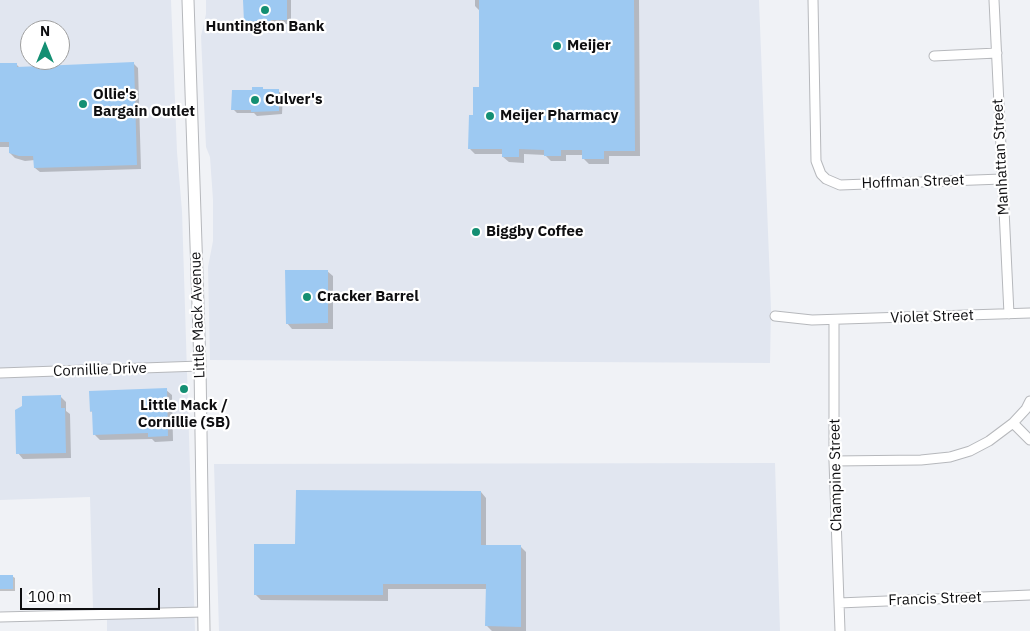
<!DOCTYPE html>
<html>
<head>
<meta charset="utf-8">
<style>
  body { margin:0 }
  #map { position:relative; width:1030px; height:631px; overflow:hidden; background:#f0f2f6; font-family:"IBM Plex Sans",sans-serif }
  canvas { display:block }
  .north { position:absolute; left:20px; top:20px; width:50px; height:50px; box-sizing:border-box; background:#fff; border:1px solid #9f9f9f; border-radius:50%; rotate:0deg; font-size:14px; font-weight:700; line-height:20px; text-align:center; color:#0e0e10 }
  .north::after { content:''; display:block; margin:auto; width:18px; height:22px; background:#148f73; clip-path:polygon(50% 0,100% 100%,50% 72%,0 100%) }
  .scale { position:absolute; left:20px; top:588px; width:140px; height:22px; box-sizing:border-box; border:2px solid #0e0e10; border-top:0; padding-left:6px; font-size:15px; line-height:18px; white-space:nowrap; color:#0e0e10; -webkit-text-stroke:4px #fff; paint-order:stroke }
</style>
</head>
<body>
<div id="map">
<canvas width="1030" height="631"></canvas>
<div class="north">N</div>
<div class="scale">100 m</div>
</div>
<script>
const c = document.querySelector('canvas').getContext('2d');
c.lineJoin = 'round';
function fill(path, color) {
  c.fillStyle = color;
  c.fill(path, 'evenodd');
}
function poly(rows) {
  const path = new Path2D();
  for (const r of rows) {
    path.moveTo(r[0], r[1]);
    for (let i = 2; i < r.length; i += 2) path.lineTo(r[i], r[i + 1]);
  }
  return path;
}
function trace(path, color, width, dash) {
  c.strokeStyle = color;
  c.lineWidth = width;
  c.lineCap = dash ? 'butt' : 'round';
  c.setLineDash(dash || []);
  c.stroke(path);
}
function drawText(font, color, halo, rows, align = 'center') {
  c.font = font + ' "IBM Plex Sans",sans-serif';
  c.lineWidth = 4.5;
  c.setLineDash([]);
  c.textBaseline = 'middle';
  c.strokeStyle = halo;
  c.fillStyle = color;
  for (const [text, x, y, turn = 0] of rows) {
    c.save();
    c.translate(x, y);
    c.rotate((+turn || 0) * Math.PI / 180);
    c.textAlign = isNaN(turn) ? turn : align;
    if (halo) c.strokeText(text, 0, 0);
    c.fillText(text, 0, 0);
    c.restore();
  }
}
const built = poly([
  [0,0,171,0,177,152,182,211,195,631,107,631,107,608,93,608,90,497,0,500],
  [30,30,60,30,60,60,30,60],
  [206,0,759,0,771,309,770,363,210,360,208,267,213,241,213,200,210,157,206,147,201,36,206,14],
  [775,463,780,631,219,631,214,464]
]);
const shadow = poly([
  [244,0,291,0,291,24,275,24,275,28,266,28,263,25,249,26,245,21],
  [475,0,639,0,640,156,609,156,609,164,589,164,583,158,583,155,566,155,566,161,551,161,545,155,524,154,524,163,509,162,503,157,503,154,475,154,470,149,480,88,480,11,475,6],
  [133,63,138,68,141,169,40,172,35,168,35,160,25,161,15,158,10,153,10,147,0,147,0,65,16,64,20,68],
  [264,90,278,91,283,95,282,114,257,116,254,113,237,113,233,109],
  [327,271,333,276,333,329,292,329,287,323],
  [166,390,172,395,173,441,155,442,152,439,100,440,95,435,94,414,91,411],
  [60,396,66,402,66,411,70,414,71,458,23,459,18,453],
  [481,492,486,498,486,546,521,547,526,552,526,631,492,631,487,626,487,589,388,589,388,601,261,600,255,594,297,546],
  [0,576,12,576,15,578,15,591,0,591]
]);
const building = poly([
  [243,0,287,0,287,20,271,20,271,24,261,24,261,21,244,22],
  [479,0,634,0,635,151,604,151,604,159,582,159,582,150,561,150,561,156,544,156,544,150,519,149,519,157,502,157,502,149,468,149,469,115,473,115,473,87,479,87],
  [134,62,137,165,34,168,33,156,19,156,9,153,9,142,0,142,0,63,17,63,17,67],
  [252,87,263,87,263,89,279,89,279,111,251,112,251,110,231,110,232,90,252,90],
  [285,270,328,270,328,323,286,324],
  [167,388,168,436,148,437,148,433,93,435,92,411,90,412,89,391],
  [61,395,61,408,65,408,66,453,16,454,15,410,22,406,22,396],
  [296,490,481,491,481,545,521,545,521,627,485,626,486,584,383,584,383,595,254,595,254,544,295,544],
  [0,575,13,575,13,589,0,589]
]);
const street = poly([
  [813,0,816,161,821,174,826,179,840,185,1002,179],
  [994,0,1009,314],
  [934,56,997,53],
  [775,316,812,320,1030,313],
  [834,320,834,461,840,631],
  [0,373,200,366],
  [1013,423,1030,440],
  [834,461,921,460,950,457,970,451,989,441,1013,423,1026,409,1030,401],
  [839,603,1030,595],
  [0,617,203,612]
]);
const secondary = poly([
  [188,0,200,366,204,631]
]);
const markers = [
  [265,10,5,"#148f73"],
  [557,46,5,"#148f73"],
  [255,100,5,"#148f73"],
  [83,104,5,"#148f73"],
  [490,116,5,"#148f73"],
  [476,232,5,"#148f73"],
  [307,297,5,"#148f73"],
  [184,389,5,"#148f73"]
];
const poiNames = [
  ["Huntington Bank",265,27,"center"],
  ["Meijer",567,46],
  ["Ollie's",93,95],
  ["Bargain Outlet",93,112],
  ["Culver's",265,100],
  ["Meijer Pharmacy",500,116],
  ["Biggby Coffee",486,232],
  ["Cracker Barrel",317,297],
  ["Little Mack /",184,406,"center"],
  ["Cornillie (SB)",184,423,"center"]
];
const streetNames = [
  ["Manhattan Street",1001,157,-93],
  ["Hoffman Street",913,182,-2],
  ["Little Mack Avenue",198,315,-92],
  ["Violet Street",932,317,-2],
  ["Cornillie Drive",100,370,-2],
  ["Champine Street",836,475,-91],
  ["Francis Street",935,599,-2]
];
fill(built, '#e1e6f0');
fill(shadow, '#0003');
fill(building, '#9dc9f2');
trace(street, '#b6b8bc', 11);
trace(secondary, '#b6b8bc', 13);
trace(street, '#fff', 9);
trace(secondary, '#fff', 11);
for (const [x, y, r, color] of markers) {
  const dot = new Path2D();
  dot.arc(x, y, r, 0, 2 * Math.PI);
  c.fillStyle = color;
  c.fill(dot);
  trace(dot, '#fff', 2);
}
drawText('bold 15px', '#0e0e10', '#fff', poiNames, 'left');
drawText('15px', '#0e0e10', '#fff', streetNames);
</script>
</body>
</html>
